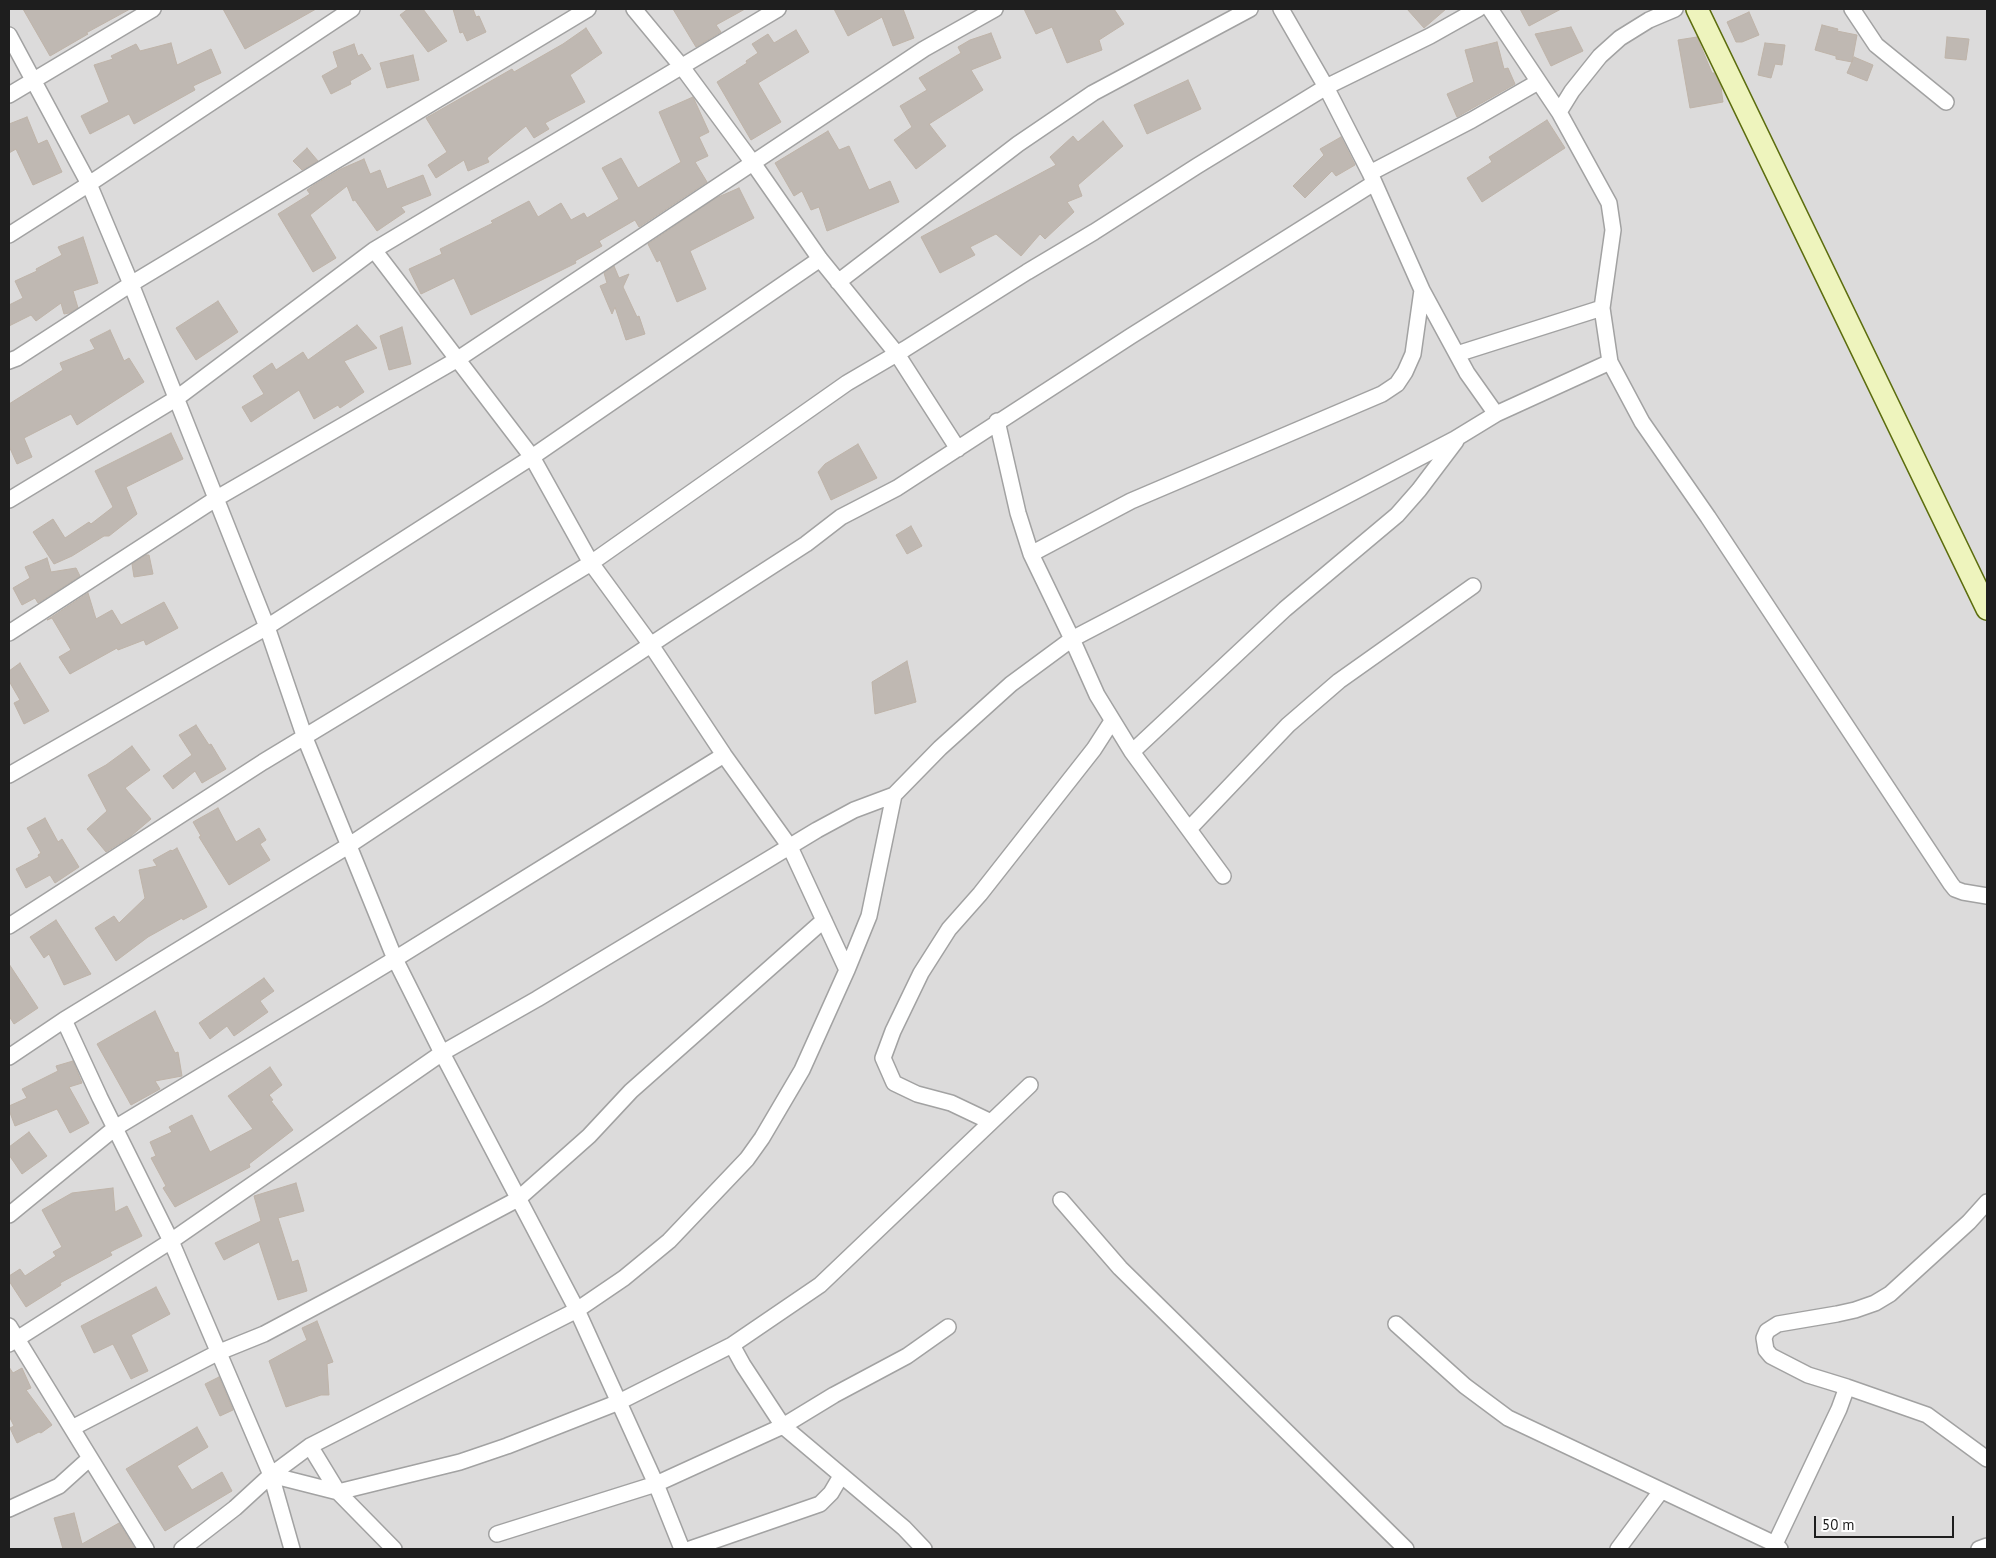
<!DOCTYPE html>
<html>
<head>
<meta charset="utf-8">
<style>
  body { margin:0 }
  #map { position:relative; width:1996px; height:1558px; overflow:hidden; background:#eeece5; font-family:"PT Sans",sans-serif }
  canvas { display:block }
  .frame { position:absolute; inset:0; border:10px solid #1e1e1e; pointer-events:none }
  .scale { position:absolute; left:1814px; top:1516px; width:140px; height:22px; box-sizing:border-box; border:2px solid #1e1e1e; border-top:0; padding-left:6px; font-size:15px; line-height:18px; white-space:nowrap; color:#1e1e1e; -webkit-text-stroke:4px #fff; paint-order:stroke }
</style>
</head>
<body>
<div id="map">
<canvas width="1996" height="1558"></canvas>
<div class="frame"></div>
<div class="scale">50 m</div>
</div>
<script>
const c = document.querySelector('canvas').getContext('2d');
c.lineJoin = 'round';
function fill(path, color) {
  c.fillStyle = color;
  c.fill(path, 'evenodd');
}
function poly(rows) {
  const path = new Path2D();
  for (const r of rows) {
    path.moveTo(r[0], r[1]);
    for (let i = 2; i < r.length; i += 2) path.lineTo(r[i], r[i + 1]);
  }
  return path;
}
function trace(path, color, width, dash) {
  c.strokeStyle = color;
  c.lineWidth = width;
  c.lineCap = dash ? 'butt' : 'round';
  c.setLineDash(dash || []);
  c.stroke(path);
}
const residential = poly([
  [9,9,1987,9,1987,1549,9,1549]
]);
const building = poly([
  [23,9,130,9,86,33,88,34,50,56,23,9],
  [223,9,316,9,245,49,223,9],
  [408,9,423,9,447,41,428,52,400,15,408,9],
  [453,9,473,9,476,17,479,16,486,32,467,41,463,32,460,33,453,9],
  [673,9,745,9,716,25,721,32,696,47,673,9],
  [834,9,903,9,914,38,893,46,882,17,848,36,834,9],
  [1024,9,1114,9,1124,24,1099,40,1102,50,1067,63,1052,27,1036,34,1024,9],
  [1407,9,1446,9,1424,28,1407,9],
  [1520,9,1561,9,1529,26,1520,9],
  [1749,12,1759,35,1742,42,1736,42,1727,22,1749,12],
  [1822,25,1838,29,1837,31,1857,35,1852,62,1836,59,1836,56,1815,50,1822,25],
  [1571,27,1583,51,1551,66,1535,34,1571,27],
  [586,28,602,53,570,75,585,102,545,123,549,129,534,138,526,126,487,158,489,162,468,171,464,160,436,178,428,165,447,152,426,118,512,69,514,72,563,44,586,28],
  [796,30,809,52,758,83,781,122,751,140,717,82,747,63,746,61,758,53,752,44,768,34,774,43,796,30],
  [991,33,1001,58,971,70,983,90,929,124,946,146,916,169,894,140,912,127,900,106,927,90,919,78,961,53,958,47,970,40,991,33],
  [1697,37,1712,73,1714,73,1721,87,1723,102,1690,108,1678,40,1697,37],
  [1947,37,1969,39,1966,60,1945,58,1947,37],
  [1497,42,1504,69,1508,68,1515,84,1457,117,1447,94,1474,82,1465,50,1497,42],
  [171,43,177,65,211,49,221,73,193,86,195,90,134,124,129,114,90,134,81,116,109,102,94,65,113,59,111,56,136,44,140,51,171,43],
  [1765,43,1785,45,1782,65,1775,64,1771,78,1758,75,1765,43],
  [354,44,358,56,362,54,371,69,350,81,351,84,331,94,322,76,338,67,333,52,354,44],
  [413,55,419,80,387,88,380,63,413,55],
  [1854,57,1873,65,1867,81,1847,73,1854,57],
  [1188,80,1201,109,1147,134,1134,105,1188,80],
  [693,97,709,132,699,137,708,156,695,162,707,182,639,227,635,220,599,241,602,246,575,261,576,263,471,315,454,278,421,294,409,269,442,254,440,249,493,223,491,221,529,201,538,217,561,203,571,220,584,213,587,218,619,199,602,168,621,158,638,188,681,162,659,112,693,97],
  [27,117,38,144,47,140,62,172,33,185,16,149,9,153,9,124,27,117],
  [1547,120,1565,148,1482,202,1467,178,1492,162,1489,157,1547,120],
  [1103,121,1123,146,1078,185,1082,196,1067,202,1074,212,1045,239,1040,234,1021,256,996,234,970,247,975,255,940,273,921,237,1056,165,1050,157,1073,136,1078,142,1103,121],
  [828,131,839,150,849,146,869,190,890,181,899,202,827,231,819,207,811,210,802,191,794,196,775,163,828,131],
  [1341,137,1355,165,1336,176,1332,171,1305,198,1293,186,1324,155,1320,149,1341,137],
  [307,148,318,161,302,170,293,161,307,148],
  [364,159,370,174,380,170,387,189,423,175,431,195,401,207,405,212,377,231,355,200,353,201,347,186,310,215,336,258,313,272,278,214,310,194,307,190,314,185,341,169,364,159],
  [739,188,754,218,690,251,706,289,677,302,660,260,657,262,648,244,716,198,739,188],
  [83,237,98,283,73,291,78,308,69,313,64,314,61,303,36,321,31,315,9,326,9,305,23,298,15,281,37,271,36,269,62,255,58,247,83,237],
  [614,266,619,278,629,274,623,287,637,317,639,316,645,334,626,340,615,307,612,314,600,286,607,283,604,273,614,266],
  [218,301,238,332,196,360,176,328,218,301],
  [357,325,377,348,344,361,364,392,340,408,338,405,314,419,299,390,251,422,242,407,264,394,253,376,272,363,276,370,303,352,308,360,357,325],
  [402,327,411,364,389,370,380,336,402,327],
  [110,330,124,361,129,358,144,382,77,425,71,414,24,438,32,457,17,464,9,446,9,404,63,370,60,363,95,349,90,340,110,330],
  [171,433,183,459,126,487,137,514,109,536,104,536,72,556,54,564,33,532,53,519,65,538,89,522,91,524,113,507,95,471,171,433],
  [858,444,877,478,831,500,818,472,825,464,858,444],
  [911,526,922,546,907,554,896,535,911,526],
  [146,555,149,555,153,574,134,577,132,564,146,555],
  [47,558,51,572,76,568,80,576,38,603,35,598,22,605,13,588,30,578,25,567,47,558],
  [88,593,96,619,112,610,121,625,164,602,178,628,146,645,144,640,118,650,117,648,70,674,59,657,71,650,52,618,47,620,88,593],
  [907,661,916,702,875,714,872,682,907,661],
  [20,663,49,711,24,724,14,703,20,700,9,681,9,671,20,663],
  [196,725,209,745,211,744,226,769,202,783,195,771,173,789,163,776,192,755,179,735,196,725],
  [132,746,150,770,125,788,151,819,131,836,106,852,87,829,107,811,88,775,106,765,132,746],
  [218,808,236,842,259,828,266,840,260,844,270,860,229,885,199,837,201,836,193,822,218,808],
  [45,818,58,842,62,839,79,867,55,883,50,875,26,888,16,869,39,857,38,855,41,853,27,828,45,818],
  [177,848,207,907,183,920,182,918,148,937,116,961,95,928,114,916,119,923,145,898,139,870,157,866,153,860,171,850,172,851,177,848],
  [56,920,91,974,64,985,49,954,44,958,30,937,56,920],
  [9,964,38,1008,14,1024,9,1016,9,964],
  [264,978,274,991,260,1001,268,1012,234,1036,227,1026,210,1039,199,1023,264,978],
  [155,1011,175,1053,178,1052,182,1076,155,1081,160,1089,131,1105,97,1044,155,1011],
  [73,1061,82,1083,69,1087,89,1123,70,1133,57,1109,15,1126,9,1110,9,1106,27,1098,22,1089,58,1071,56,1066,73,1061],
  [270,1067,282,1085,269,1095,273,1100,271,1101,293,1130,249,1164,250,1167,175,1207,163,1188,166,1186,151,1158,156,1156,150,1142,172,1132,169,1127,192,1115,210,1152,253,1129,228,1096,270,1067],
  [29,1132,47,1156,22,1174,9,1155,9,1147,29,1132],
  [296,1183,304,1211,278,1218,292,1262,298,1260,307,1291,278,1300,259,1242,224,1260,215,1243,261,1221,254,1196,296,1183],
  [113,1188,115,1212,127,1206,142,1236,110,1252,112,1255,60,1283,61,1285,26,1307,9,1281,9,1276,20,1269,25,1276,56,1256,53,1252,62,1247,42,1210,72,1193,113,1188],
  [156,1287,170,1314,131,1335,148,1371,131,1379,113,1344,94,1353,81,1326,156,1287],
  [317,1321,333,1362,327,1364,329,1395,321,1395,286,1407,269,1361,307,1340,302,1328,317,1321],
  [9,1367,13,1373,22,1368,31,1388,26,1390,52,1425,41,1433,39,1432,17,1443,10,1428,14,1426,9,1416,9,1367],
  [219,1377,233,1410,220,1416,205,1384,219,1377],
  [197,1427,208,1447,177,1466,192,1490,222,1472,232,1491,165,1531,126,1469,197,1427],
  [74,1513,82,1544,119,1523,135,1549,63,1549,54,1518,74,1513]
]);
const street = poly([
  [634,9,682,67,753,163,820,259,897,354,958,449],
  [1281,9,1326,87,1370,173,1422,290,1467,373,1496,414],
  [1490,9,1559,112,1609,203,1613,230,1602,308,1610,362,1642,422,1708,517,1951,884,1955,889,1963,892,1987,896],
  [1852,9,1876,45,1946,102],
  [9,35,89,184,131,284,267,627,305,738,395,959,442,1053,577,1310,656,1484,682,1549],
  [9,95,153,9],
  [1559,112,1572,91,1600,56,1620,38,1649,20,1675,9],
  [1370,173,1472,120,1538,82],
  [9,235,89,184,352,9],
  [374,250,532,457,591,563,651,645,724,755,790,847,847,970],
  [838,282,1018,144,1093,93,1250,9],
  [1457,354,1602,308],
  [9,361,17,358,131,284,588,9],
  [9,500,177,398,374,250,778,9],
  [1031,554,1131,501,1382,394,1397,384,1405,372,1413,354,1422,290],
  [9,633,217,498,458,359,924,49,995,9],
  [1132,752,1285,609,1397,515,1419,490,1456,441],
  [9,775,267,627,532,457,820,259],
  [1189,829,1288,725,1339,681,1473,586],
  [1223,876,1132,752,1097,695,1072,639,1455,439,1496,414,1610,362],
  [9,926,263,762,591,563,847,383,905,349,1027,272,1094,232,1197,166,1326,87,1430,36,1478,9],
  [64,1020,100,1098,171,1241,271,1475,292,1549],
  [9,1057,64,1020,348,846,673,630,806,544,841,517,897,488,1131,336,1374,183],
  [991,1122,951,1103,917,1094,894,1083,883,1058,893,1031,921,973,949,929,980,894,1094,749,1112,721],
  [1061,1200,1120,1268,1406,1549],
  [9,1215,115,1128,395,959,724,755],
  [1396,1324,1465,1386,1508,1418,1775,1544,1780,1549],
  [9,1326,146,1549],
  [9,1344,171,1241,442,1053,537,999,817,830,854,810,894,795],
  [732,1345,743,1365,783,1426,904,1528,924,1549],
  [1847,1387,1927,1415,1987,1459],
  [72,1428,217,1353,264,1334,518,1199,589,1136,631,1091,824,920],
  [310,1446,338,1492,394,1549],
  [271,1475,338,1492,460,1462,507,1446,619,1402,732,1345,820,1285,1030,1085],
  [9,1509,59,1486,90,1458],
  [497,1534,656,1484,783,1426,834,1395,907,1356,948,1327],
  [1775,1544,1839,1409,1847,1387,1808,1375,1771,1356,1766,1350,1764,1338,1767,1331,1778,1324,1837,1314,1855,1310,1875,1303,1890,1294,1969,1222,1987,1202],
  [182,1549,235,1508,271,1475,310,1446,577,1310,624,1278,669,1241,747,1159,762,1138,802,1070,847,970,869,916,894,795,940,748,1011,684,1072,639,1031,554,1018,513,997,421],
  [690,1549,820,1504,831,1493,841,1476],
  [1618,1549,1661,1491],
  [1979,1549,1987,1546]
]);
const secondary = poly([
  [1697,9,1987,609]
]);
fill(residential, '#dcdbdb');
fill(building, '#bfb8b2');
trace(building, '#bfb4a9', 1);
trace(street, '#a2a2a2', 18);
trace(secondary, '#5c6d0e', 24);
trace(street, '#fff', 15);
trace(secondary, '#eef4bd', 21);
</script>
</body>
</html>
